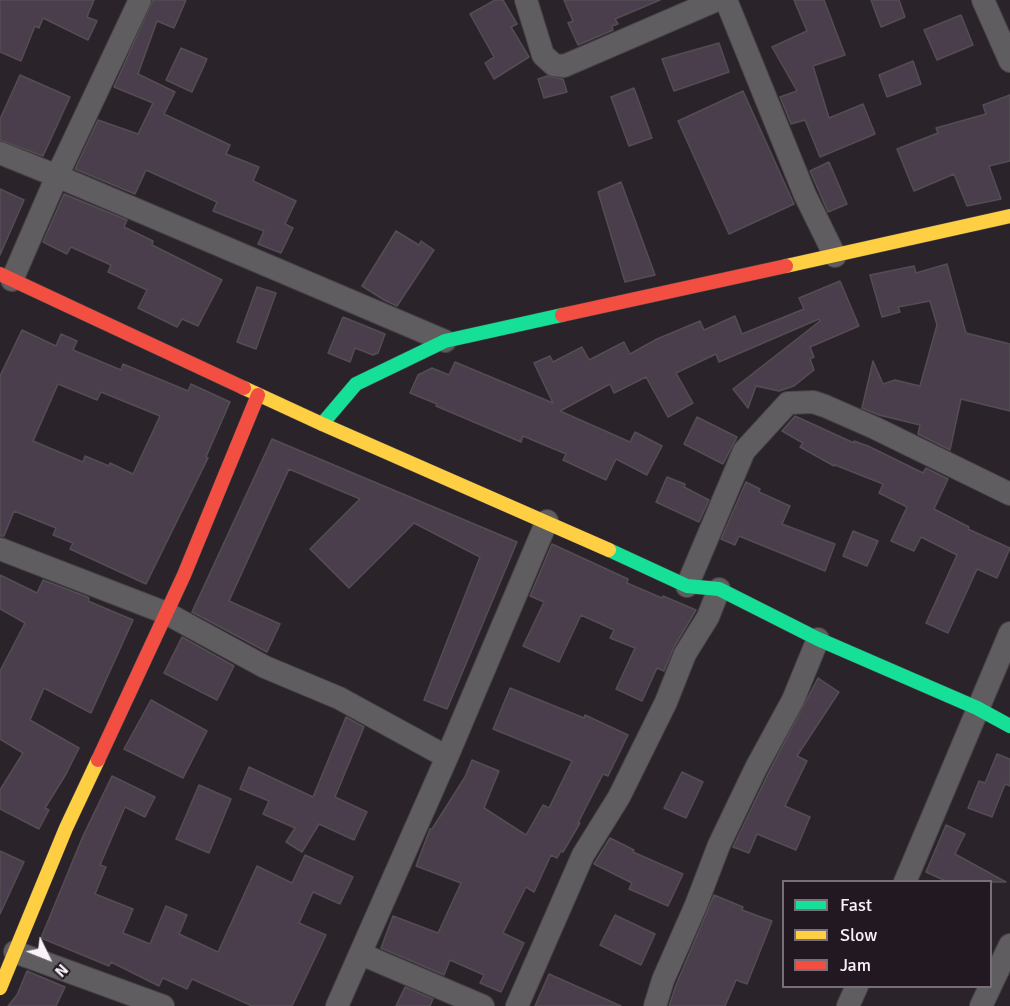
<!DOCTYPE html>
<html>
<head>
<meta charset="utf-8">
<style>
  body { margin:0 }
  #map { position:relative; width:1010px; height:1006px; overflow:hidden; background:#2a242a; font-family:Signika,sans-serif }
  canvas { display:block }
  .legend { position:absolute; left:782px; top:880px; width:210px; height:108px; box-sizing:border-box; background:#221822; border:2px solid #786f78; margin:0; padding:8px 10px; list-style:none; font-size:18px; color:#f9f2f9 }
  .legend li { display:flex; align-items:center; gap:12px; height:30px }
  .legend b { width:30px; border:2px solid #786f78 }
  .north { position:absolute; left:18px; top:928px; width:60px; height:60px; -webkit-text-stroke:4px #221822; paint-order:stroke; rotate:133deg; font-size:16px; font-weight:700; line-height:24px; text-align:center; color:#f9f2f9 }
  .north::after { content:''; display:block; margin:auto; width:21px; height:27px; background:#f9f2f9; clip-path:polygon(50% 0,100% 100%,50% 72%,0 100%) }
</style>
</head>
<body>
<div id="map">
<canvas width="1010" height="1006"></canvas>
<ul class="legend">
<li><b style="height:8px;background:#16e098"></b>Fast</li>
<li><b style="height:8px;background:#ffcf43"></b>Slow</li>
<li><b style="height:8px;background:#f24e42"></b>Jam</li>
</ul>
<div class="north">N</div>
</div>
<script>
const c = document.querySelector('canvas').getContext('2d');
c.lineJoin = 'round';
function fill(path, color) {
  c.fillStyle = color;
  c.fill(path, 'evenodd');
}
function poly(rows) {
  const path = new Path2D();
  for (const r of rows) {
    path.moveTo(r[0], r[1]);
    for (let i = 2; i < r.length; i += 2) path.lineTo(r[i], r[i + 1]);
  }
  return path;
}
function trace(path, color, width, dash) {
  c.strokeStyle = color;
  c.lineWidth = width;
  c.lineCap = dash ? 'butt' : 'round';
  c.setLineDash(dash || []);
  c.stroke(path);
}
const building = poly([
  [0,0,94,0,87,17,97,21,88,40,43,18,39,28,35,26,21,61,0,52,0,0],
  [153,0,186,0,174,28,157,21,138,74,175,92,164,114,230,145,226,154,259,167,253,181,296,201,285,224,293,228,281,253,258,244,264,231,213,211,217,202,146,170,135,194,75,169,98,120,138,134,153,103,114,87,153,0],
  [495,0,503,0,517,24,511,27,529,57,494,79,485,63,494,57,470,14,495,0],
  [564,0,660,0,615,19,618,24,612,26,613,30,578,45,568,23,573,21,564,0],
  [794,0,824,0,845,55,813,66,829,118,863,104,875,134,820,157,805,120,791,124,780,97,797,91,772,47,807,31,794,0],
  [871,0,899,0,905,17,881,27,871,0],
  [961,15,973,45,937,60,924,30,961,15],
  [719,43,729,72,674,91,662,59,719,43],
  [181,48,207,59,192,92,166,80,181,48],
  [913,61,921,84,887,97,879,75,913,61],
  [20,75,70,97,43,156,0,140,0,119,20,75],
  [547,76,563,79,567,92,544,98,538,79,547,76],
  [634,88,652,138,629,146,611,97,634,88],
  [743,91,794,204,729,234,678,121,743,91],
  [1010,95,1010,161,989,166,1001,199,967,206,954,174,914,191,897,149,938,133,936,128,986,114,983,105,1010,95],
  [829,162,847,204,828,212,810,171,829,162],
  [621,182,655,275,625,282,598,192,621,182],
  [0,189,24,200,0,255,0,189],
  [64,194,127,220,124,227,153,241,152,245,222,280,198,326,182,319,177,327,138,308,147,290,108,272,111,265,71,247,67,254,43,242,64,194],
  [396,231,419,245,421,241,434,250,397,306,384,300,362,286,396,231],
  [947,264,966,333,1010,344,1010,411,961,399,950,450,918,434,920,425,879,415,862,408,873,361,883,384,895,380,920,386,937,325,930,301,898,307,900,312,882,317,870,275,914,266,916,273,947,264],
  [840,281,859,326,810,347,814,357,810,359,814,370,794,386,779,391,756,386,748,408,733,389,820,321,819,319,719,362,716,354,676,373,693,403,668,417,646,377,614,393,610,384,560,411,630,442,635,432,662,446,647,475,616,459,606,480,563,460,566,454,523,436,521,442,436,406,437,404,410,393,418,375,432,368,449,375,455,362,553,403,534,363,550,356,553,362,582,347,589,360,624,342,630,354,657,339,700,321,704,330,735,316,742,334,804,309,799,298,840,281],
  [257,287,276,293,256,349,237,342,257,287],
  [343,317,385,334,378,353,373,355,355,348,350,362,328,353,343,317],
  [22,330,56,346,61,334,77,341,73,350,121,370,123,364,188,391,191,384,230,402,206,457,208,458,146,584,70,549,73,543,53,535,56,528,14,511,4,536,0,536,0,376,22,330],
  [58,384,97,400,101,392,160,416,133,474,110,463,109,466,85,456,83,462,33,441,58,384],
  [795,416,854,443,854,441,868,446,923,473,926,468,948,479,934,509,969,527,968,529,1010,548,997,578,977,569,948,633,926,623,957,555,921,537,914,551,891,541,907,507,879,493,883,484,835,465,834,466,800,447,803,443,782,431,795,416],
  [697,417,737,437,723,464,684,444,697,417],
  [272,439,517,542,447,709,424,700,480,557,414,523,349,588,310,549,360,499,289,469,229,601,280,624,267,652,192,612,272,439],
  [667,477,685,484,684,487,709,500,699,522,656,502,667,477],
  [746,482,760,489,759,492,790,506,782,524,835,544,825,571,739,536,735,545,721,539,746,482],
  [853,531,878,541,867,566,843,556,853,531],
  [552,544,628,579,627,583,662,598,663,596,696,610,674,647,664,671,657,668,642,701,616,689,635,648,610,638,614,630,581,615,559,662,523,646,544,602,530,596,552,544],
  [0,575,37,593,43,580,85,596,89,598,88,601,133,620,91,713,44,688,30,720,79,748,66,774,45,808,49,810,39,829,0,809,0,790,23,753,0,739,0,671,25,623,0,609,0,575],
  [182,637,234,666,217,700,164,673,182,637],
  [818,678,839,692,797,756,807,761,785,806,810,817,796,850,757,834,749,853,733,847,768,774,818,678],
  [510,688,584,718,585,715,628,735,608,776,603,774,578,823,580,823,563,852,561,851,557,858,551,855,534,892,526,887,503,933,524,943,501,992,480,983,484,975,450,960,444,975,381,948,393,916,438,933,461,883,416,866,430,829,432,829,465,777,472,760,499,771,484,808,526,835,543,805,549,808,572,761,493,729,510,688],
  [151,700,207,731,183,778,124,749,151,700],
  [346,717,364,727,335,797,367,812,354,840,319,824,302,852,286,842,295,828,263,814,269,801,240,789,249,767,313,797,346,717],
  [997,754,1010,759,1010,786,1005,784,992,817,968,808,979,781,985,783,997,754],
  [682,772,703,782,686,818,664,808,682,772],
  [112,776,155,797,145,817,125,807,100,865,106,867,95,894,133,909,123,933,150,944,166,906,187,915,179,934,218,952,257,866,292,883,305,855,353,877,340,904,313,892,299,923,326,935,292,1006,252,1006,192,979,187,989,163,978,159,986,111,962,109,966,41,938,83,836,112,776],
  [199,785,231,799,209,853,176,839,199,785],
  [946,825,965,834,955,854,1006,882,948,882,926,872,946,825],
  [610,838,634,850,633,852,683,874,668,906,629,889,632,883,594,864,610,838],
  [0,851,24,862,0,914,0,851],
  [714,895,743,907,742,910,772,921,747,984,736,980,725,1006,669,1006,676,985,714,895],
  [615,915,655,934,641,965,600,945,615,915],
  [27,971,65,987,56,1006,8,1006,17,995,27,971],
  [549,974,621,1006,535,1006,549,974],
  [405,987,433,999,430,1006,396,1006,405,987]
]);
const street = poly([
  [526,0,543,55,554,65,564,66,717,0],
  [726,0,805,195,835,256],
  [983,0,1010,61],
  [0,153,57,176,445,341],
  [12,280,57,176,140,0],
  [0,549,166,613,265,667,339,698,447,757],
  [687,586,744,451,788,403,813,402,825,406,875,428,1010,494],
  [905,882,1010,633],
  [15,952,163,1006],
  [361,954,483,1006],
  [337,1006,447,757,547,521],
  [517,1006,583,855,619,797,666,702,685,654,708,617,719,589],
  [655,1006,663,980,696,905,719,845,756,768,793,700,818,639],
  [848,1006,857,986],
  [981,1006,1010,945]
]);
const fast = poly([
  [322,424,356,384,445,341,562,315],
  [609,550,687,586,719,589,818,639,977,708,1010,726]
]);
const slow = poly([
  [786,266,1010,216],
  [244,388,322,424,609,550],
  [0,988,66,828,98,760]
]);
const jam = poly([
  [0,274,244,388],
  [562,315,786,266],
  [98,760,184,575,258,395]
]);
fill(building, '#4b3e4c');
trace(building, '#534e53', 1.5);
trace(street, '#464246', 24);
trace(fast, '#464246', 15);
trace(slow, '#464246', 15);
trace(jam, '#464246', 15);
trace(street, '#605d60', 22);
trace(fast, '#16e098', 14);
trace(slow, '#ffcf43', 14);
trace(jam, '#f24e42', 14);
</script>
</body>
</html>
